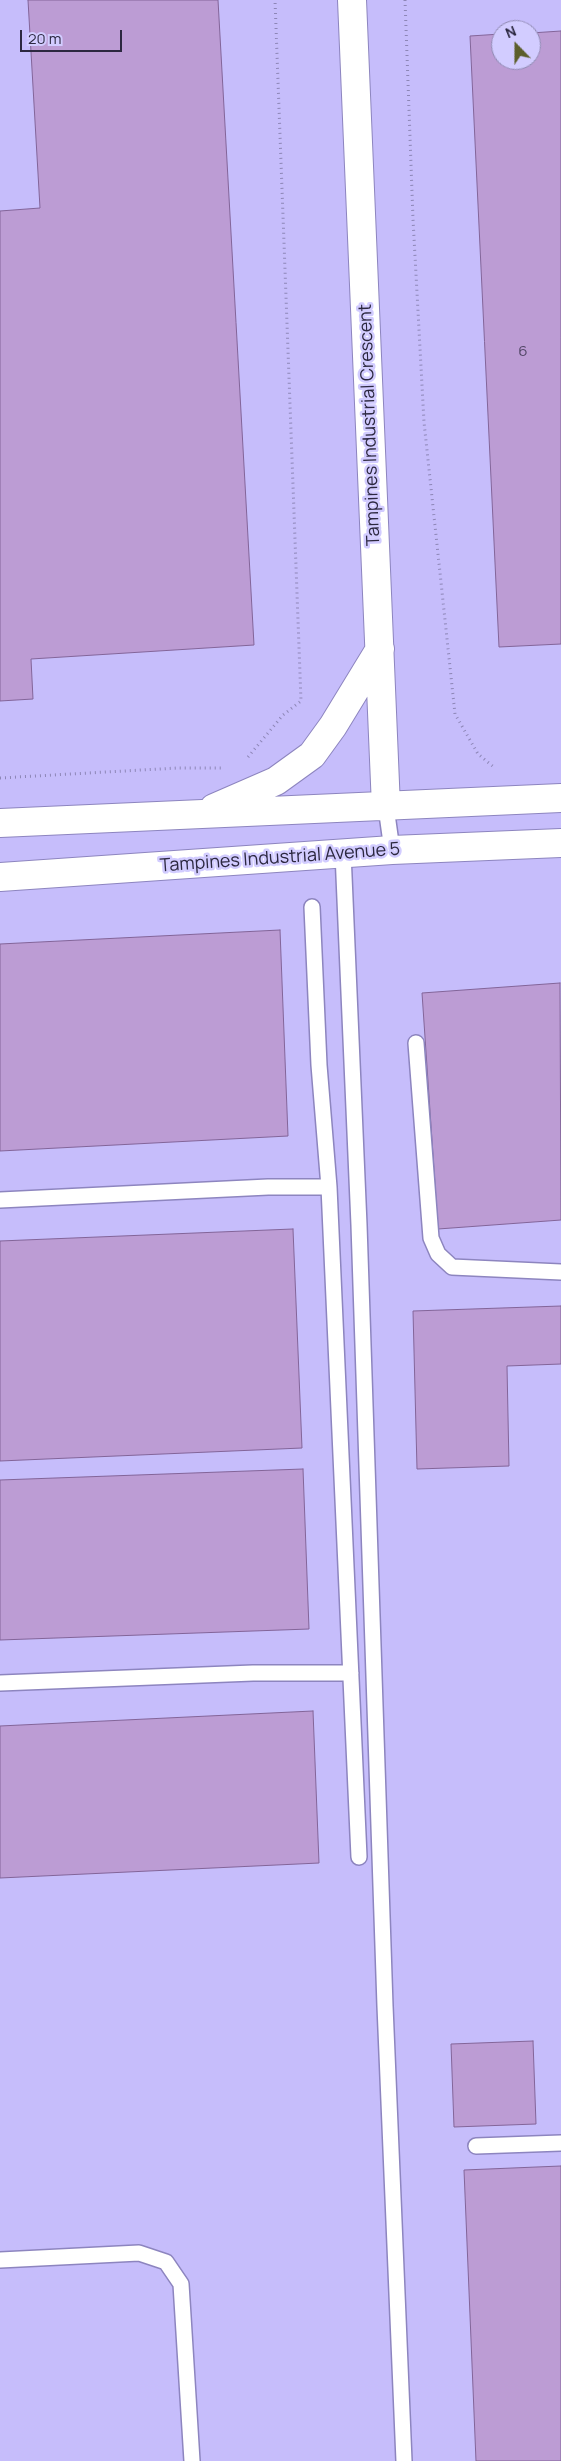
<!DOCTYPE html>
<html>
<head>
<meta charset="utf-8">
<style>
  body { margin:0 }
  #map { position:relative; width:561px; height:2461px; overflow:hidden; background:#c6bdfb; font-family:Manrope,sans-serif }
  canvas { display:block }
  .north { position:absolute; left:491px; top:20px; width:50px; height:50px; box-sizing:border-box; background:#d2ccff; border:1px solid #908ab3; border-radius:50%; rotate:338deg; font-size:14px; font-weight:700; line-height:20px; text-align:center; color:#2c2840 }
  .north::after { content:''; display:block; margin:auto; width:18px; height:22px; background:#5c5e2b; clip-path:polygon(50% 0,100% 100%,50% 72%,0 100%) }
  .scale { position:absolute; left:20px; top:30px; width:102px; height:22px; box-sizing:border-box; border:2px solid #2c2840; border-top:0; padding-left:6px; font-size:15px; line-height:18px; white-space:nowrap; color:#2c2840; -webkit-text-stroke:4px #d2ccff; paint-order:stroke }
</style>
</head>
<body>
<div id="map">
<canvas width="561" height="2461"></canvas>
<div class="north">N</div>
<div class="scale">20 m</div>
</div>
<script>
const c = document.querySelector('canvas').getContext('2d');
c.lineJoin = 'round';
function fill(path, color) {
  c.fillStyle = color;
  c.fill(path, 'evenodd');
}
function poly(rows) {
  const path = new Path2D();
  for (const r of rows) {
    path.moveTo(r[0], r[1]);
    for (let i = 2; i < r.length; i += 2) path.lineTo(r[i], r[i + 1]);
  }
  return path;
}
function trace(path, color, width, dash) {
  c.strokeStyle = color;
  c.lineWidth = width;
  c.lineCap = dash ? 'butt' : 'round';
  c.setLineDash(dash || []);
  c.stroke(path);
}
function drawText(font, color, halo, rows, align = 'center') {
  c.font = font + ' Manrope,sans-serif';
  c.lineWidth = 5;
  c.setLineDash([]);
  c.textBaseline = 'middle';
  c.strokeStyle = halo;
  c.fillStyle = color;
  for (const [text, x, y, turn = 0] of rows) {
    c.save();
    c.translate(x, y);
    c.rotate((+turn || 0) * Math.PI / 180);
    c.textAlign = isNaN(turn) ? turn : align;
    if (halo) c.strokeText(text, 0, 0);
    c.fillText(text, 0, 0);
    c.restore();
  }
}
const building = poly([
  [28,0,218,0,254,645,31,659,33,699,0,701,0,211,40,208,28,0],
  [561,31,561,644,499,647,470,36,501,34,501,60,531,60,531,33,561,31],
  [280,930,288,1136,0,1151,0,944,280,930],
  [560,983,561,1220,438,1229,422,993,560,983],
  [293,1229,302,1448,0,1461,0,1241,293,1229],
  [561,1306,561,1364,507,1366,509,1466,417,1469,413,1311,561,1306],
  [303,1469,309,1629,0,1640,0,1480,303,1469],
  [313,1711,319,1863,0,1878,0,1726,313,1711],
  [533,2041,536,2124,454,2127,451,2044,533,2041],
  [561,2166,561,2461,476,2461,464,2170,561,2166]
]);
const path = poly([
  [405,0,413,219,424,422,455,714,478,754,495,768],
  [248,757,283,715,301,701,275,0],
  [0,778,177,768,223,768]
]);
const lane = poly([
  [386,807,392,850],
  [343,853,359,1225,385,2006,404,2461],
  [312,907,319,1065,329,1187,359,1857],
  [416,1043,431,1238,438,1254,452,1267,561,1272],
  [0,1200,268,1187,329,1187],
  [0,1683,253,1673,351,1673],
  [476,2146,561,2143],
  [0,2260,139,2253,166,2262,181,2284,192,2461]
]);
const street = poly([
  [352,0,386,807],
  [214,808,276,781,312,755,333,726,380,649],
  [0,823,561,798],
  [0,877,392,850,561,843]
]);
const numberNames = [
  ["6",523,352]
];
const streetNames = [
  ["Tampines Industrial Crescent",370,425,-92],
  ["Tampines Industrial Avenue 5",280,858,-4]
];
fill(building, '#bc9cd4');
trace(building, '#836599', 1);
trace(lane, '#8d85bf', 18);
trace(street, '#8d85bf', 30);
trace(path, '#8d86b6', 3, [1, 4]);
trace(lane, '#fff', 15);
trace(street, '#fff', 28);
drawText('15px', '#504565', null, numberNames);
drawText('18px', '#2c2840', '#d2ccff', streetNames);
</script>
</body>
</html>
